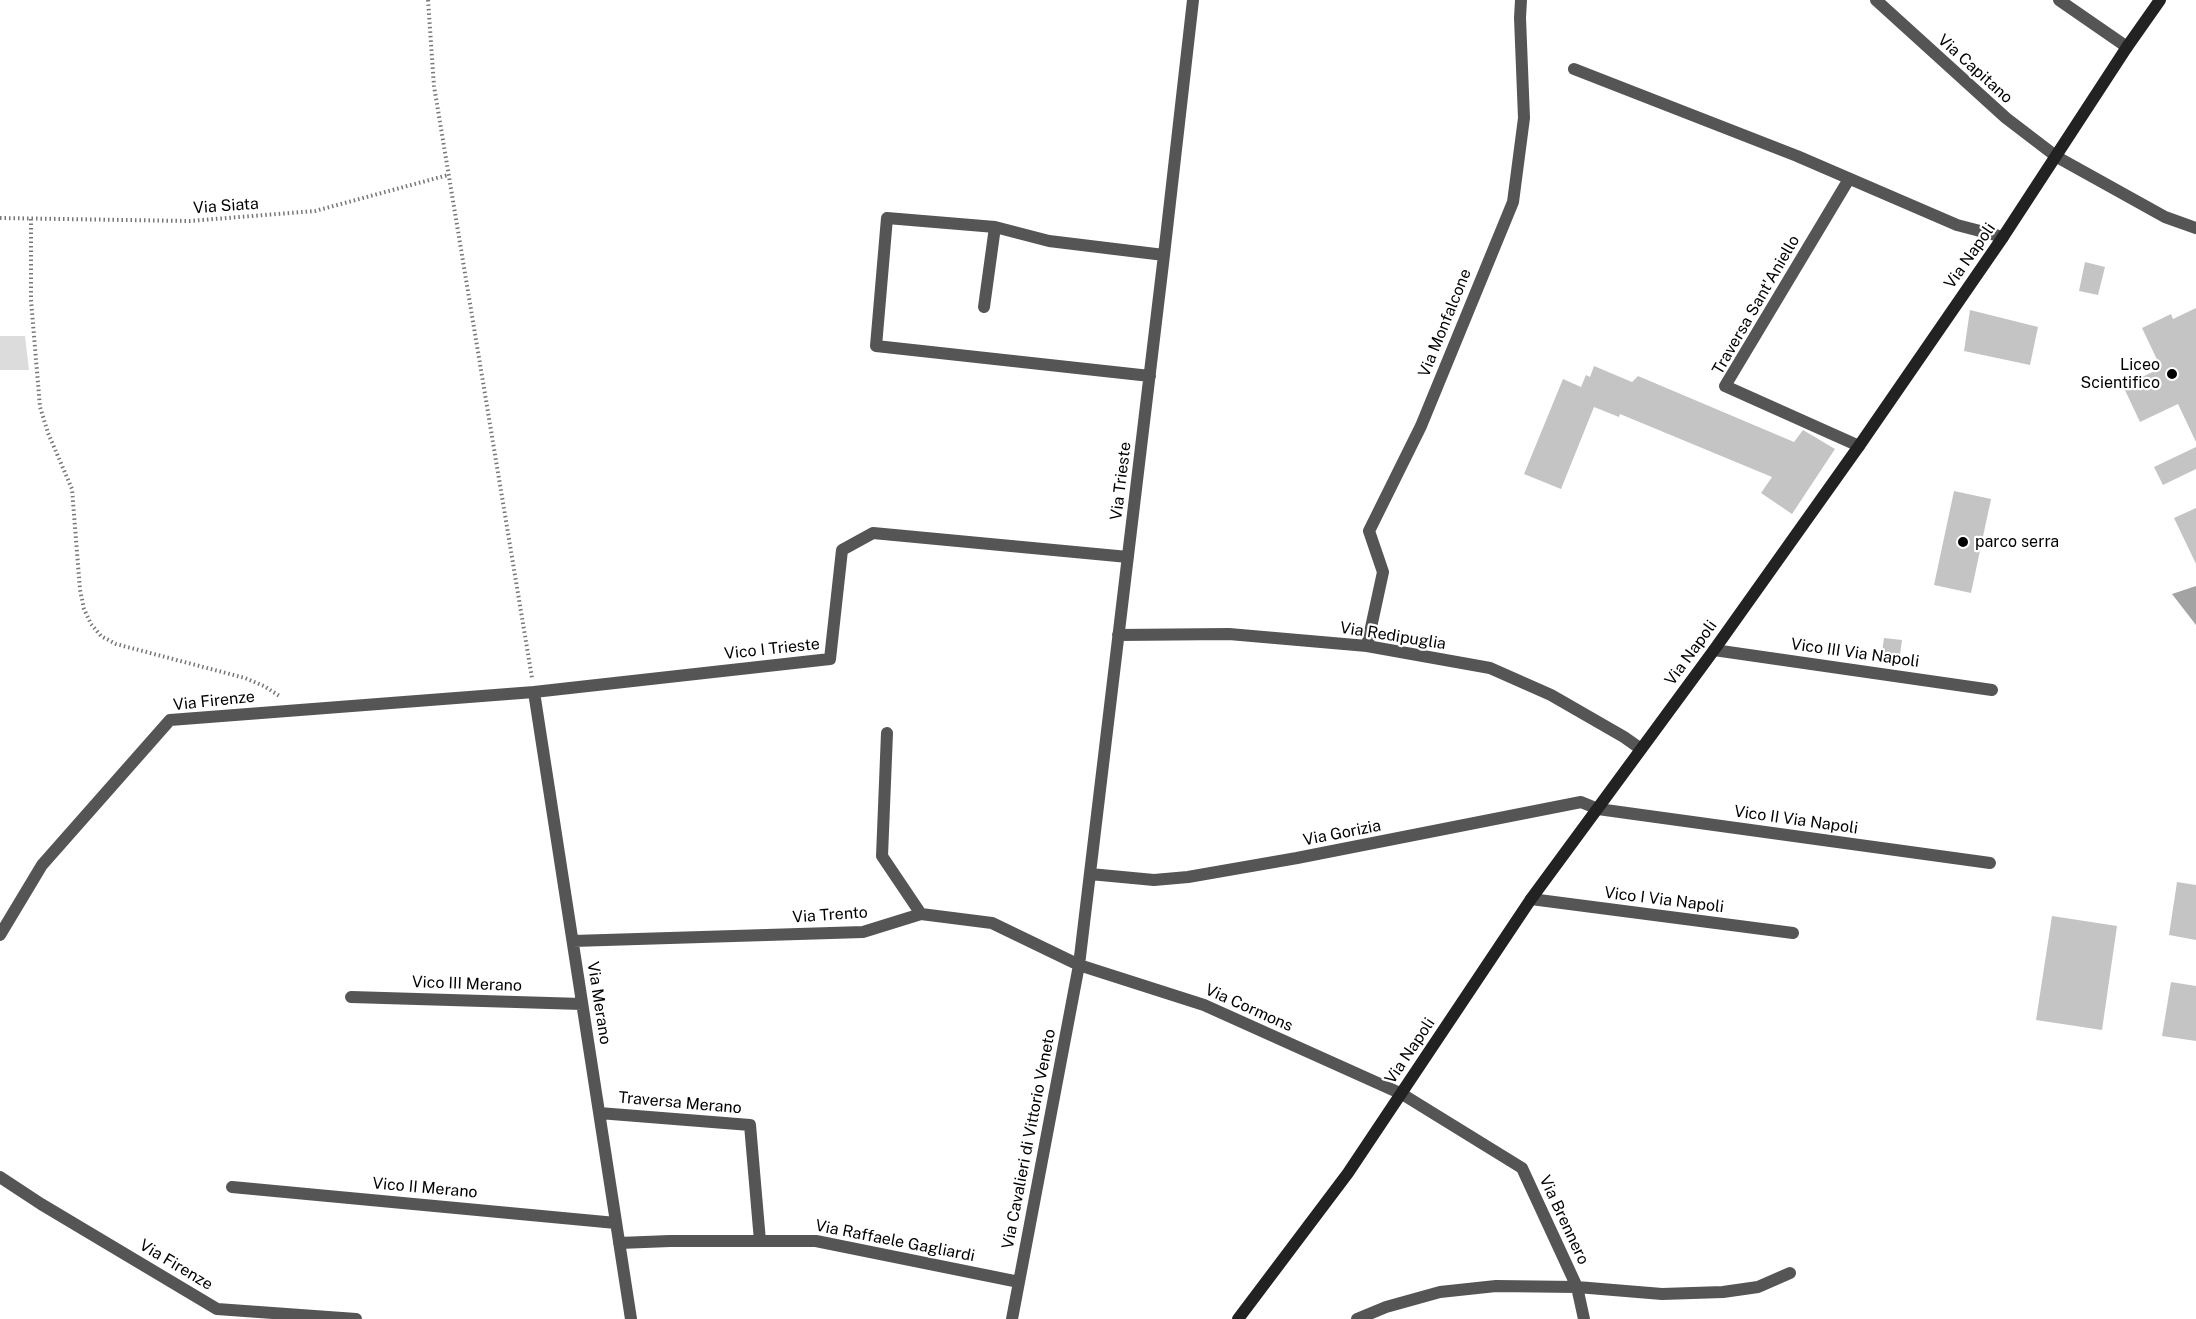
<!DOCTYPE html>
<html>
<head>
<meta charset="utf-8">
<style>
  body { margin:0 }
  canvas { display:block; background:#fff }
</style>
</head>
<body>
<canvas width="2196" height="1319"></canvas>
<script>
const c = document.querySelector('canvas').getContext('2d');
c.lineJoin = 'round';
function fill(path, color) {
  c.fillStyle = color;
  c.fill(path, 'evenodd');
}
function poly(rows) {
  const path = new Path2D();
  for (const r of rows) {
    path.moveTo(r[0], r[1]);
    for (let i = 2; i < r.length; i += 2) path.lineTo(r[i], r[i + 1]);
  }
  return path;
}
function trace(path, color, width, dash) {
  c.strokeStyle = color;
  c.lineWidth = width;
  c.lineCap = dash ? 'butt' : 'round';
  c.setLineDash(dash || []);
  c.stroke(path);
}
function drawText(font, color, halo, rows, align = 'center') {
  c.font = font + ' "Public Sans",sans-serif';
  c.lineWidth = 4.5;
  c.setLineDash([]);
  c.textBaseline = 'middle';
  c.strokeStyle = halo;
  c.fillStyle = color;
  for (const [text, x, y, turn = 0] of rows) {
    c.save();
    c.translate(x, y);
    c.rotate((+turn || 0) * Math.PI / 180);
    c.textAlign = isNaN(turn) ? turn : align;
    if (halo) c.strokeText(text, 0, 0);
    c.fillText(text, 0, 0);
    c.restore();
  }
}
const green = poly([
  [0,336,25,336,29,370,0,370]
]);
const water = poly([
  [2196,586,2196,625,2172,594]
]);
const building = poly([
  [2085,262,2105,267,2098,295,2079,291],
  [2196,308,2196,442,2178,404,2140,422,2123,386,2161,368,2142,328,2171,314,2173,319],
  [1970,310,2038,327,2030,365,1964,351],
  [1594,366,1632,382,1638,376,1794,442,1803,430,1835,449,1792,514,1761,493,1772,477,1620,414,1619,417,1594,407,1561,489,1524,474,1563,379,1581,387,1586,375,1590,377],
  [2196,447,2196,469,2163,485,2154,467],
  [1954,491,1991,499,1971,593,1934,585],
  [2196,508,2196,564,2174,518],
  [1884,638,1902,640,1899,662,1881,659],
  [2177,882,2196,885,2196,940,2169,935],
  [2052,916,2117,926,2102,1030,2036,1020],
  [2171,982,2196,986,2196,1041,2162,1036]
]);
const path = poly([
  [428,0,434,86,532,678],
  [0,218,189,221,315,211,448,175],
  [31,219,31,300,40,407,48,433,72,489,80,590,84,609,91,624,101,636,116,644,245,678,264,686,281,697]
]);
const street = poly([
  [1876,0,2006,118,2057,157,2165,217,2196,228],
  [2059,0,2127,47],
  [1574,69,1797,156,1957,225,2003,237],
  [1849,179,1725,386,1859,446],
  [984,307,995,227],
  [1150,376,876,346,887,218,995,227,1049,241,1164,255],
  [1118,635,1229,634,1367,646,1490,668,1551,695,1624,737,1641,749],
  [1367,646,1383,572,1369,531,1421,426,1513,202,1524,118,1520,18,1521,0],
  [1714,650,1992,690],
  [534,692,631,1319],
  [887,733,882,856,921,914],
  [1090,874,1154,880,1188,877,1297,858,1581,802,1598,809,1990,863],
  [1531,899,1793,933],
  [0,935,42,865,170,720,534,692,830,659,842,550,873,533,1128,557],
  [573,941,863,932,921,914,992,923,1079,965,1204,1005,1402,1094,1522,1168,1577,1287,1584,1319],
  [351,997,582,1004],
  [599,1113,750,1125,760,1241],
  [0,1177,41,1204,217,1309,356,1319],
  [232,1187,616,1223],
  [619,1243,670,1241,816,1241,1019,1282],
  [1012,1319,1079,965,1164,255,1193,0],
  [1357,1319,1386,1307,1440,1292,1496,1286,1577,1287,1662,1294,1723,1292,1758,1287,1790,1273]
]);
const secondary = poly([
  [1238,1319,1348,1173,1531,899,1714,650,1859,446,2003,237,2127,47,2160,0]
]);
const markers = [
  [2172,374,6,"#000"],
  [1963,542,6,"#000"]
];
const streetNames = [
  ["Via Capitano",1975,69,42],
  ["Via Siata",226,206,-4],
  ["Via Napoli",1970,256,-55],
  ["Traversa Sant'Aniello",1756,305,-60],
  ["Via Monfalcone",1445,323,-68],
  ["Via Trieste",1121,481,-83],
  ["Via Redipuglia",1393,636,9],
  ["Vico I Trieste",772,649,-6],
  ["Via Napoli",1691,653,-54],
  ["Vico III Via Napoli",1855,653,8],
  ["Via Firenze",214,701,-6],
  ["Vico II Via Napoli",1796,820,8],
  ["Via Gorizia",1342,833,-11],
  ["Vico I Via Napoli",1664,900,7],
  ["Via Trento",830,915,-4],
  ["Vico III Merano",467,984,2],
  ["Via Merano",599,1003,81],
  ["Via Cormons",1249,1008,24],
  ["Via Napoli",1410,1051,-56],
  ["Traversa Merano",680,1103,5],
  ["Via Cavalieri di Vittorio Veneto",1029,1139,-79],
  ["Vico II Merano",425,1188,5],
  ["Via Brennero",1564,1220,65],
  ["Via Raffaele Gagliardi",895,1241,11],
  ["Via Firenze",176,1265,31]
];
const poiNames = [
  ["Liceo",2160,365],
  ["Scientifico",2160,383],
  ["parco serra",1975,542,"left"]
];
fill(green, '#dcdcdc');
fill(water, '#a3a3a3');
fill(building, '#c4c4c4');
trace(path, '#777', 4, [1.5, 3]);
trace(street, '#555', 12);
trace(secondary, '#222', 12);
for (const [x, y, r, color] of markers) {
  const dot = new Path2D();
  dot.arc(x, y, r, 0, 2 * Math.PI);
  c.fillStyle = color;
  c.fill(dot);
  trace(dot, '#fff', 2);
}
drawText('16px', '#000', '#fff', streetNames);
drawText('16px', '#000', '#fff', poiNames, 'right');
</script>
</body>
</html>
